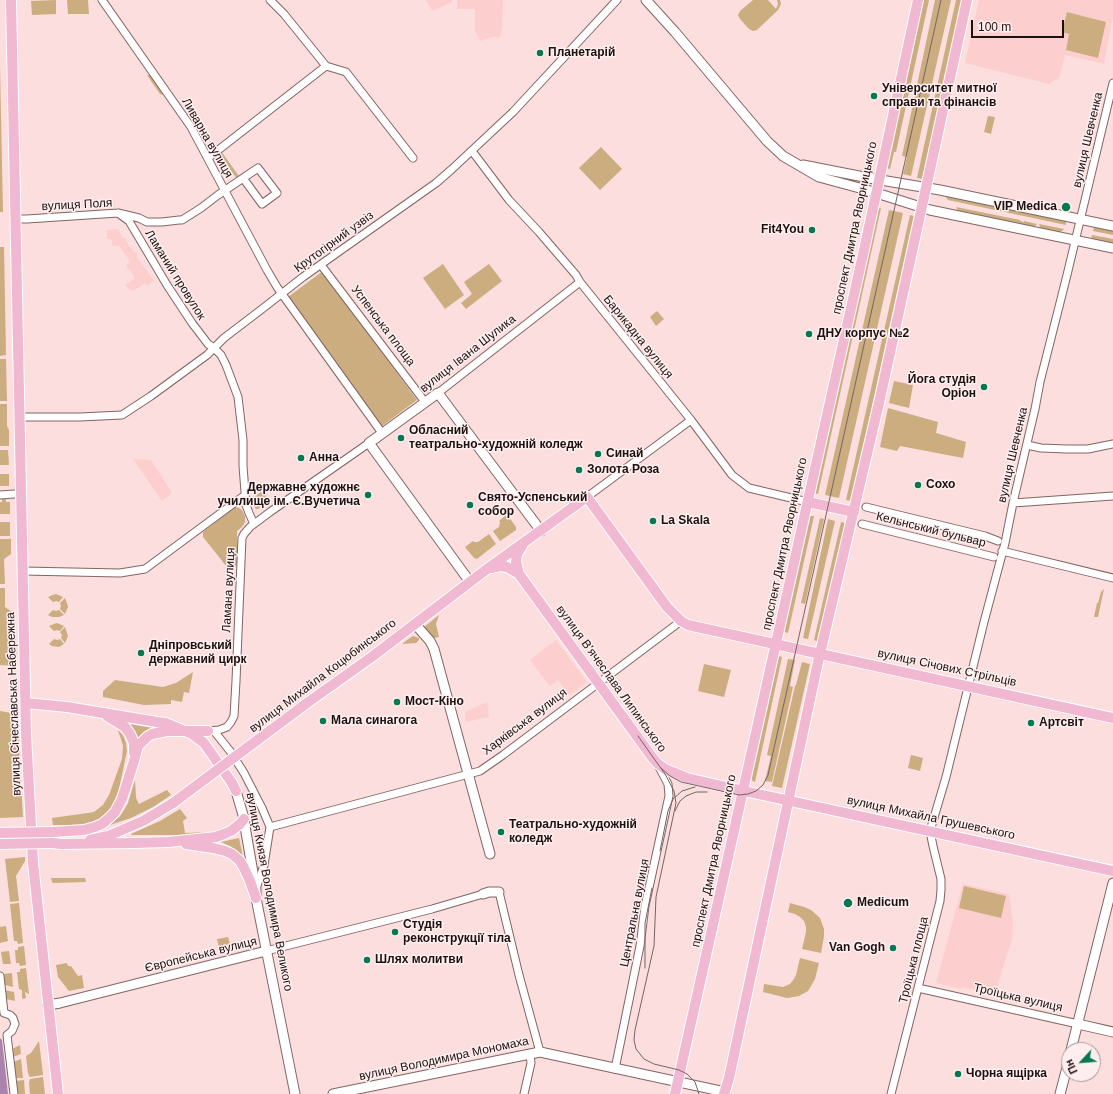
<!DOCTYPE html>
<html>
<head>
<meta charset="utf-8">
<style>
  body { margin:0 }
  #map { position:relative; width:1113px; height:1094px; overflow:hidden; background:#fbdedd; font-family:Arial,sans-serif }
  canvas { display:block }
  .north { position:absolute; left:1061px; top:1042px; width:40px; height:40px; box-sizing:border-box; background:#feefee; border:1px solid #a49695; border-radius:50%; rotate:244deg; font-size:11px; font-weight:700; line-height:16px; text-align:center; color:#1c1010 }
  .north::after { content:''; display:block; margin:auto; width:14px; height:18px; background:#037853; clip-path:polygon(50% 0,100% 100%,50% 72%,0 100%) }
  .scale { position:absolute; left:971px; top:20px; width:93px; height:18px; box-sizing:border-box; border:2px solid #1c1010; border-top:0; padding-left:5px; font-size:12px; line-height:14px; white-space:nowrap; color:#1c1010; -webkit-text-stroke:3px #feefee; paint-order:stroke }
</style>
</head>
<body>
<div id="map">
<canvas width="1113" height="1094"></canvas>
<div class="north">Пн</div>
<div class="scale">100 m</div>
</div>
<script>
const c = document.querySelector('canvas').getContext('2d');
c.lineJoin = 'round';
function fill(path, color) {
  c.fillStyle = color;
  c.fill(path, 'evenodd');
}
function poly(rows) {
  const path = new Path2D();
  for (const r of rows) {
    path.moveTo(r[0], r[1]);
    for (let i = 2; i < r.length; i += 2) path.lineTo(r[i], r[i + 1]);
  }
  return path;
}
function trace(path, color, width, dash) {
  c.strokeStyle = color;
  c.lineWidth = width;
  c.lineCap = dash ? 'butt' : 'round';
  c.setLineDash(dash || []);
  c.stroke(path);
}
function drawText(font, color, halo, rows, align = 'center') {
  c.font = font + ' Arial,sans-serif';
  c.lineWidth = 3;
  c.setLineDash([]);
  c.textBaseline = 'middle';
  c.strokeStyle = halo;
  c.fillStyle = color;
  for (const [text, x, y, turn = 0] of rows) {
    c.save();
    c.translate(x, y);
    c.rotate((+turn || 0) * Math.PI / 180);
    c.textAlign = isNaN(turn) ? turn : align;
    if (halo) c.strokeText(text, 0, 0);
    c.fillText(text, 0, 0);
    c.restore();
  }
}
const built = poly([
  [426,0,452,0,452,2,432,11],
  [457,0,503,0,502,28,500,38,493,37,481,41,475,31,475,9,457,9],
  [979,0,1113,0,1113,16,1104,64,1065,55,1059,79,1053,81,1049,84,965,63],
  [118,229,123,238,126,238,126,241,134,252,137,253,137,257,154,281,147,286,145,283,135,290,130,290,125,285,135,278,126,265,129,263,129,260,119,246,113,246,111,239,107,239,107,230],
  [133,459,151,460,172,493,162,501],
  [556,640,587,682,569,695,558,680,550,686,530,660],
  [487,702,489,717,466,722,465,712],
  [963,884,1009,894,1013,922,1012,939,995,993,992,993,962,987,962,989,936,983]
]);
const green = poly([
  [56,0,56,14,32,15,31,1],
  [67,0,88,0,89,14,68,14],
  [753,0,768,0,776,9,778,4,777,0,780,0,781,4,778,10,757,30,753,31,749,29,740,19,738,15,740,11],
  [923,0,929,0,896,152,894,152,890,169,886,168],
  [935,0,951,0,911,176,903,174,907,157,902,156],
  [956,0,962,0,923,179,917,178],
  [1067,12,1106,22,1098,58,1066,50,1069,34,1062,32],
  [0,66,3,212,0,212],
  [147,75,152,75,165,94,164,95,160,94],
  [988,116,995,117,991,134,984,132],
  [601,147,622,169,600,190,579,168],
  [221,151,241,179,238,180,220,156],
  [945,196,1066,221,1066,225,948,200],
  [877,207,881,208,818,494,814,493],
  [956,207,1020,220,1020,221,1024,222,1024,221,1037,224,1034,227,1022,224,1019,224,1019,223,1016,223,982,216,979,216,979,215,971,213,969,212,968,213,962,211,958,211],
  [889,210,903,213,839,498,825,495],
  [910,215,914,216,851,501,846,500],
  [1039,224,1064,229,1060,233,1041,229],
  [1094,227,1113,231,1113,235,1093,231],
  [1092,235,1113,239,1113,243,1091,239],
  [0,247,4,247,6,355,0,356],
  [443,264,464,295,445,309,423,278],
  [489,264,502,281,466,309,461,303,472,294,464,282],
  [323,271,417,400,382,426,288,297],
  [657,311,664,319,656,326,650,317],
  [0,359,6,359,7,401,0,401],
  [894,381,913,385,909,408,889,403],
  [0,404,7,404,7,426,9,430,9,446,0,446],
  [888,408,938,422,936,433,966,442,963,458,900,446,897,451,880,447],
  [0,450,8,450,9,465,0,465],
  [0,474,9,474,9,486,0,486],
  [262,491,265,491,266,493,267,503,258,509,256,509,255,508,254,497],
  [2,499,6,499,6,502,10,502,10,514,0,514,0,502,2,502],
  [234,507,239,508,242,510,245,516,245,522,242,527,237,531,237,564,231,572,203,537,203,532],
  [505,516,508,516,516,527,516,530,500,541,493,531,499,527,500,522,499,521],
  [810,516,814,516,788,633,784,632],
  [820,518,824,519,805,604,801,603],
  [828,519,835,521,808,639,803,638],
  [0,522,10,522,10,536,0,536],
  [841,522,845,523,819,642,814,640],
  [489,534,496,544,477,559,474,558,465,547,473,541,474,542,478,542],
  [0,539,11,539,11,554,4,559,5,584,0,584],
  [0,588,5,588,5,607,15,614,17,666,0,665],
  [1104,589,1098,617,1094,617,1097,603,1098,603,1101,592],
  [56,594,63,597,59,602,56,601,53,602,48,597,53,595],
  [65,598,67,603,68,607,65,614,60,609,61,606,60,603],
  [53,610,56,611,59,610,64,615,59,617,52,617,48,615],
  [439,615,436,624,439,637,434,638,424,627],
  [57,623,64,626,60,631,57,630,54,631,49,626,54,624],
  [65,627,68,636,65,643,61,638,62,635,60,632],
  [413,636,419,638,419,640,416,643,403,644,403,643,410,638],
  [54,639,57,640,60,639,64,644,59,647,52,646,49,644],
  [226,655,229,657,227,666,218,664,218,661],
  [778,656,782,657,755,782,751,780],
  [788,659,795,660,790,686,793,687,772,782,765,781,771,756,767,755],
  [802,662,810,664,782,788,772,786,795,686,796,685],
  [704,664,731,670,724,697,698,691],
  [193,672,189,693,184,692,182,702,171,700,171,704,144,705,103,697,103,691,115,680,163,687,176,683],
  [0,711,17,714,23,817,0,818],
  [123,723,153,728,143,735,135,744],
  [118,731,119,731,123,735,126,743,127,751,119,789,116,797,110,810,100,819,87,824,77,825,53,825,52,818,88,813,94,812,103,805,109,795,122,759,123,746,121,739],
  [911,755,923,758,920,771,908,768],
  [135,780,136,798,139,804,167,790,171,795,153,807,131,818,110,825,120,816,124,810,128,803],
  [180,809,187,818,183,821,185,833,208,832,204,834,187,835,132,835,131,834,160,821],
  [239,838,243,857,230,846,221,842],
  [25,857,25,861,16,876,19,901,10,902,5,859],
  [51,878,85,878,86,882,53,883,52,882],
  [964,886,1006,896,1001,918,959,908],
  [19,903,23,943,18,944,17,941,14,941,10,904],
  [790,903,804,907,811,910,820,918,824,929,824,936,821,953,802,949,806,932,806,927,804,921,800,917,795,914,788,912],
  [6,926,8,941,0,943,0,927],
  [228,937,230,944,219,947,217,939],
  [24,946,26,965,20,966,19,963,16,963,15,950,18,950,18,947],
  [9,951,11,964,3,964,1,952],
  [800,958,819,963,815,979,808,991,799,996,787,998,763,992,764,984,783,987,790,984,794,979,796,975],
  [67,963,68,966,71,966,78,976,82,975,84,988,69,991,58,977,56,965],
  [26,968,29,994,25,992,26,998,23,999,22,998,22,990,19,989,17,972,20,972,20,969],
  [12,973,13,987,5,985,4,974],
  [5,990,14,992,15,1001,6,999],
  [39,1041,43,1075,30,1077,28,1073,26,1056,31,1053],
  [20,1045,21,1054,13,1057,12,1049],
  [21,1059,23,1078,15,1078,13,1062],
  [43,1077,45,1094,30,1094,29,1083,30,1079],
  [24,1080,25,1094,17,1094,15,1081]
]);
const water = poly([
  [0,1038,2,1040,8,1094,0,1094]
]);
const street = poly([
  [102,0,191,127,267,270,277,287,382,433],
  [270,0,284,14,326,66],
  [326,66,346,72,413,158],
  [472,151,509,200,539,232,576,275,580,282,691,420,732,475,749,488,808,502],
  [208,158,326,66],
  [118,213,129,221,167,285,192,323,208,344,214,348,221,355,226,365,238,397,243,440,243,466,246,505,249,513,254,524],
  [16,219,27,219,118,213,139,218,147,222,162,222,179,220,182,220,201,208,218,195,258,168,277,193,262,204,243,178],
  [321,265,425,402],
  [438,393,580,282],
  [20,417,80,417,122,415,151,396,207,355,224,338,262,309,303,277,436,183,451,170,513,112,617,0],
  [1027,445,1041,448,1066,449,1088,449,1113,444],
  [0,495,14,494],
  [587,497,691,420],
  [1013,503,1113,496],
  [866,507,985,536,998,541],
  [862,524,994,557],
  [1002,551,1113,578],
  [23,571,120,573,145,569,245,495],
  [208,731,219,730,227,727,231,722,234,716,236,681,242,538,244,534,250,527,270,512,369,443],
  [214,731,230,751,244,773,262,808,270,827,264,865,256,889],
  [270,827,480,771,503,755,681,621],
  [499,892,519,975,540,1052],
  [266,951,432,909,483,894],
  [0,976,4,1013,10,1015,13,1018,15,1024,12,1031,7,1035,14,1094],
  [918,988,1078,1024],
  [615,1069,640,946,645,906,669,796,668,784,659,767],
  [524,1094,531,1063,530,1054],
  [891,1094,940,901,941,890,941,879,933,846,930,831,946,777,984,622,1005,543,1013,503,1035,409,1040,382,1067,275,1113,83]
]);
const secondary = poly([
  [646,0,675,32,767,141,783,156,819,177,867,190,930,210,1113,248],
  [803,165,869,178,940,190,1113,226],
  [470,582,369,443,438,393,541,531],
  [415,624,430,641,434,649,490,854],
  [236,791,243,815,256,890,256,898,295,1094],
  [483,894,489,892,499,892],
  [48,1005,60,1003,266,951],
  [1078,1024,1113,1032],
  [1071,1050,1113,883],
  [333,1094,540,1052,725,1092],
  [1060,1094,1069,1060]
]);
const primary = poly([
  [11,0,26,734,33,863,58,1094],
  [808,502,854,512],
  [491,568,500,566,507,567,519,574,652,757,657,763,665,769,687,778,735,789,1113,871],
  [519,574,516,562,517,554,522,546],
  [26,703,67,707,157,722,166,723,192,734,204,743,232,783,236,791],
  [307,703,373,656,487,569,587,497,667,607,681,621,688,625,1113,718],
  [107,716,125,727,130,734,134,743,134,753],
  [52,832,84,830,95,827,102,824,109,818,115,812,122,799,134,761,138,746,147,737,152,734,167,731,208,731],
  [90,840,108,836,143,821,173,803],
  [52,843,61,844,135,843,168,842,197,839,216,837,224,834,231,831,240,824,244,819],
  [186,844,213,848,225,851,232,854,240,861,244,868,250,881,256,898],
  [675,1094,864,250,918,0],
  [724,1094,729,1078,818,662,879,403,967,0]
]);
const tram = poly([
  [638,736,665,774,674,791,676,803,656,897,654,946,635,1030,634,1040,636,1049,644,1059,654,1064,679,1070,687,1074,695,1082,699,1094],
  [661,768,670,776,681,782,739,795,748,794,756,791,763,785,768,775,941,0],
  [675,811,680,801,686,796,696,792,707,792],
  [660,851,668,811,673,799,682,791,695,787],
  [645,968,645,923,652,888]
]);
const primaryBridge = poly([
  [173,803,307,703],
  [0,833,52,832],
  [0,844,52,843]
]);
const markers = [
  [540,53,4,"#037853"],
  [874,96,4,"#037853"],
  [1066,207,5,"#037853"],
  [812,230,4,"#037853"],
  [809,334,4,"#037853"],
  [984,387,4,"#037853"],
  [401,438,4,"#037853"],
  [598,454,4,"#037853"],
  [301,458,4,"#037853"],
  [579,470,4,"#037853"],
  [918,485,4,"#037853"],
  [368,495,4,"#037853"],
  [470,505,4,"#037853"],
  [653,521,4,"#037853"],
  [141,653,4,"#037853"],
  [397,702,4,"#037853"],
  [323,721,4,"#037853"],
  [1031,723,4,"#037853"],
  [501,832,4,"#037853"],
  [848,903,5,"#037853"],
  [395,932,4,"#037853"],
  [893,948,4,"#037853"],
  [367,960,4,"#037853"],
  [958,1074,4,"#037853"]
];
const poiNames = [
  ["Планетарій",548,53],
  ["Університет митної",882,89],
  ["справи та фінансів",882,103],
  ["VIP Medica",1057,207,"right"],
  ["Fit4You",804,230,"right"],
  ["ДНУ корпус №2",817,334],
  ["Йога студія",976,380,"right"],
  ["Оріон",976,394,"right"],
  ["Обласний",409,431],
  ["театрально-художній коледж",409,445],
  ["Синай",606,454],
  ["Анна",309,458],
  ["Золота Роза",587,470],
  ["Сохо",926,485],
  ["Державне художнє",360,488,"right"],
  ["училище ім. Є.Вучетича",360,502,"right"],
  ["Свято-Успенський",478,498],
  ["собор",478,512],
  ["La Skala",661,521],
  ["Дніпровський",149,646],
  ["державний цирк",149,660],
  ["Мост-Кіно",405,702],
  ["Мала синагога",331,721],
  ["Артсвіт",1039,723],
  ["Театрально-художній",509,825],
  ["коледж",509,839],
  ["Medicum",857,903],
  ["Студія",403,925],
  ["реконструкції тіла",403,939],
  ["Van Gogh",885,948,"right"],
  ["Шлях молитви",375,960],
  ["Чорна ящірка",966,1074]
];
const streetNames = [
  ["Ливарна вулиця",207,138,60],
  ["вулиця Шевченка",1088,140,-77],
  ["вулиця Поля",77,205,-3],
  ["проспект Дмитра Яворницького",855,228,-78],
  ["Крутогірний узвіз",334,242,-36],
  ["Ламаний провулок",175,275,58],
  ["Успенська площа",383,326,53],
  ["Барикадна вулиця",638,337,51],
  ["вулиця Івана Шулика",468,354,-38],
  ["вулиця Шевченка",1013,455,-77],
  ["Кельнський бульвар",931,530,14],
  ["проспект Дмитра Яворницького",785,544,-78],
  ["Ламана вулиця",229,590,-87],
  ["вулиця Січових Стрільців",947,668,12],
  ["вулиця Михайла Коцюбинського",323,676,-37],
  ["вулиця Вʼячеслава Липинського",611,679,54],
  ["вулиця Січеславська Набережна",14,704,-92],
  ["Харківська вулиця",525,722,-37],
  ["вулиця Михайла Грушевського",931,818,12],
  ["проспект Дмитра Яворницького",714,861,-78],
  ["вулиця Князя Володимира Великого",269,892,79],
  ["Центральна вулиця",635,913,-79],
  ["Європейська вулиця",201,955,-14],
  ["Троїцька площа",914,960,-76],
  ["Троїцька вулиця",1018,998,13],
  ["вулиця Володимира Мономаха",444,1059,-12]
];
fill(built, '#fccfce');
fill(green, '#cbad80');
fill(water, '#aa84af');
trace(street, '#836463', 9);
trace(secondary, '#836463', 11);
trace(primary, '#fff', 12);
trace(street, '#fff', 7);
trace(secondary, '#fff', 9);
trace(primary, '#f1b8d2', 10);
trace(tram, '#776464', 1);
trace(primaryBridge, '#fff', 12, []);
trace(primaryBridge, '#f1b8d2', 10);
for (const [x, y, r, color] of markers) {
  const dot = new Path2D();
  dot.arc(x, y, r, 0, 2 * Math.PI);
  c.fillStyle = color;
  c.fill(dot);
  trace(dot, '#feefee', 1.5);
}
drawText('bold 12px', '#1c1010', '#feefee', poiNames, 'left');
drawText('12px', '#1c1010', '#feefee', streetNames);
</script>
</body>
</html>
